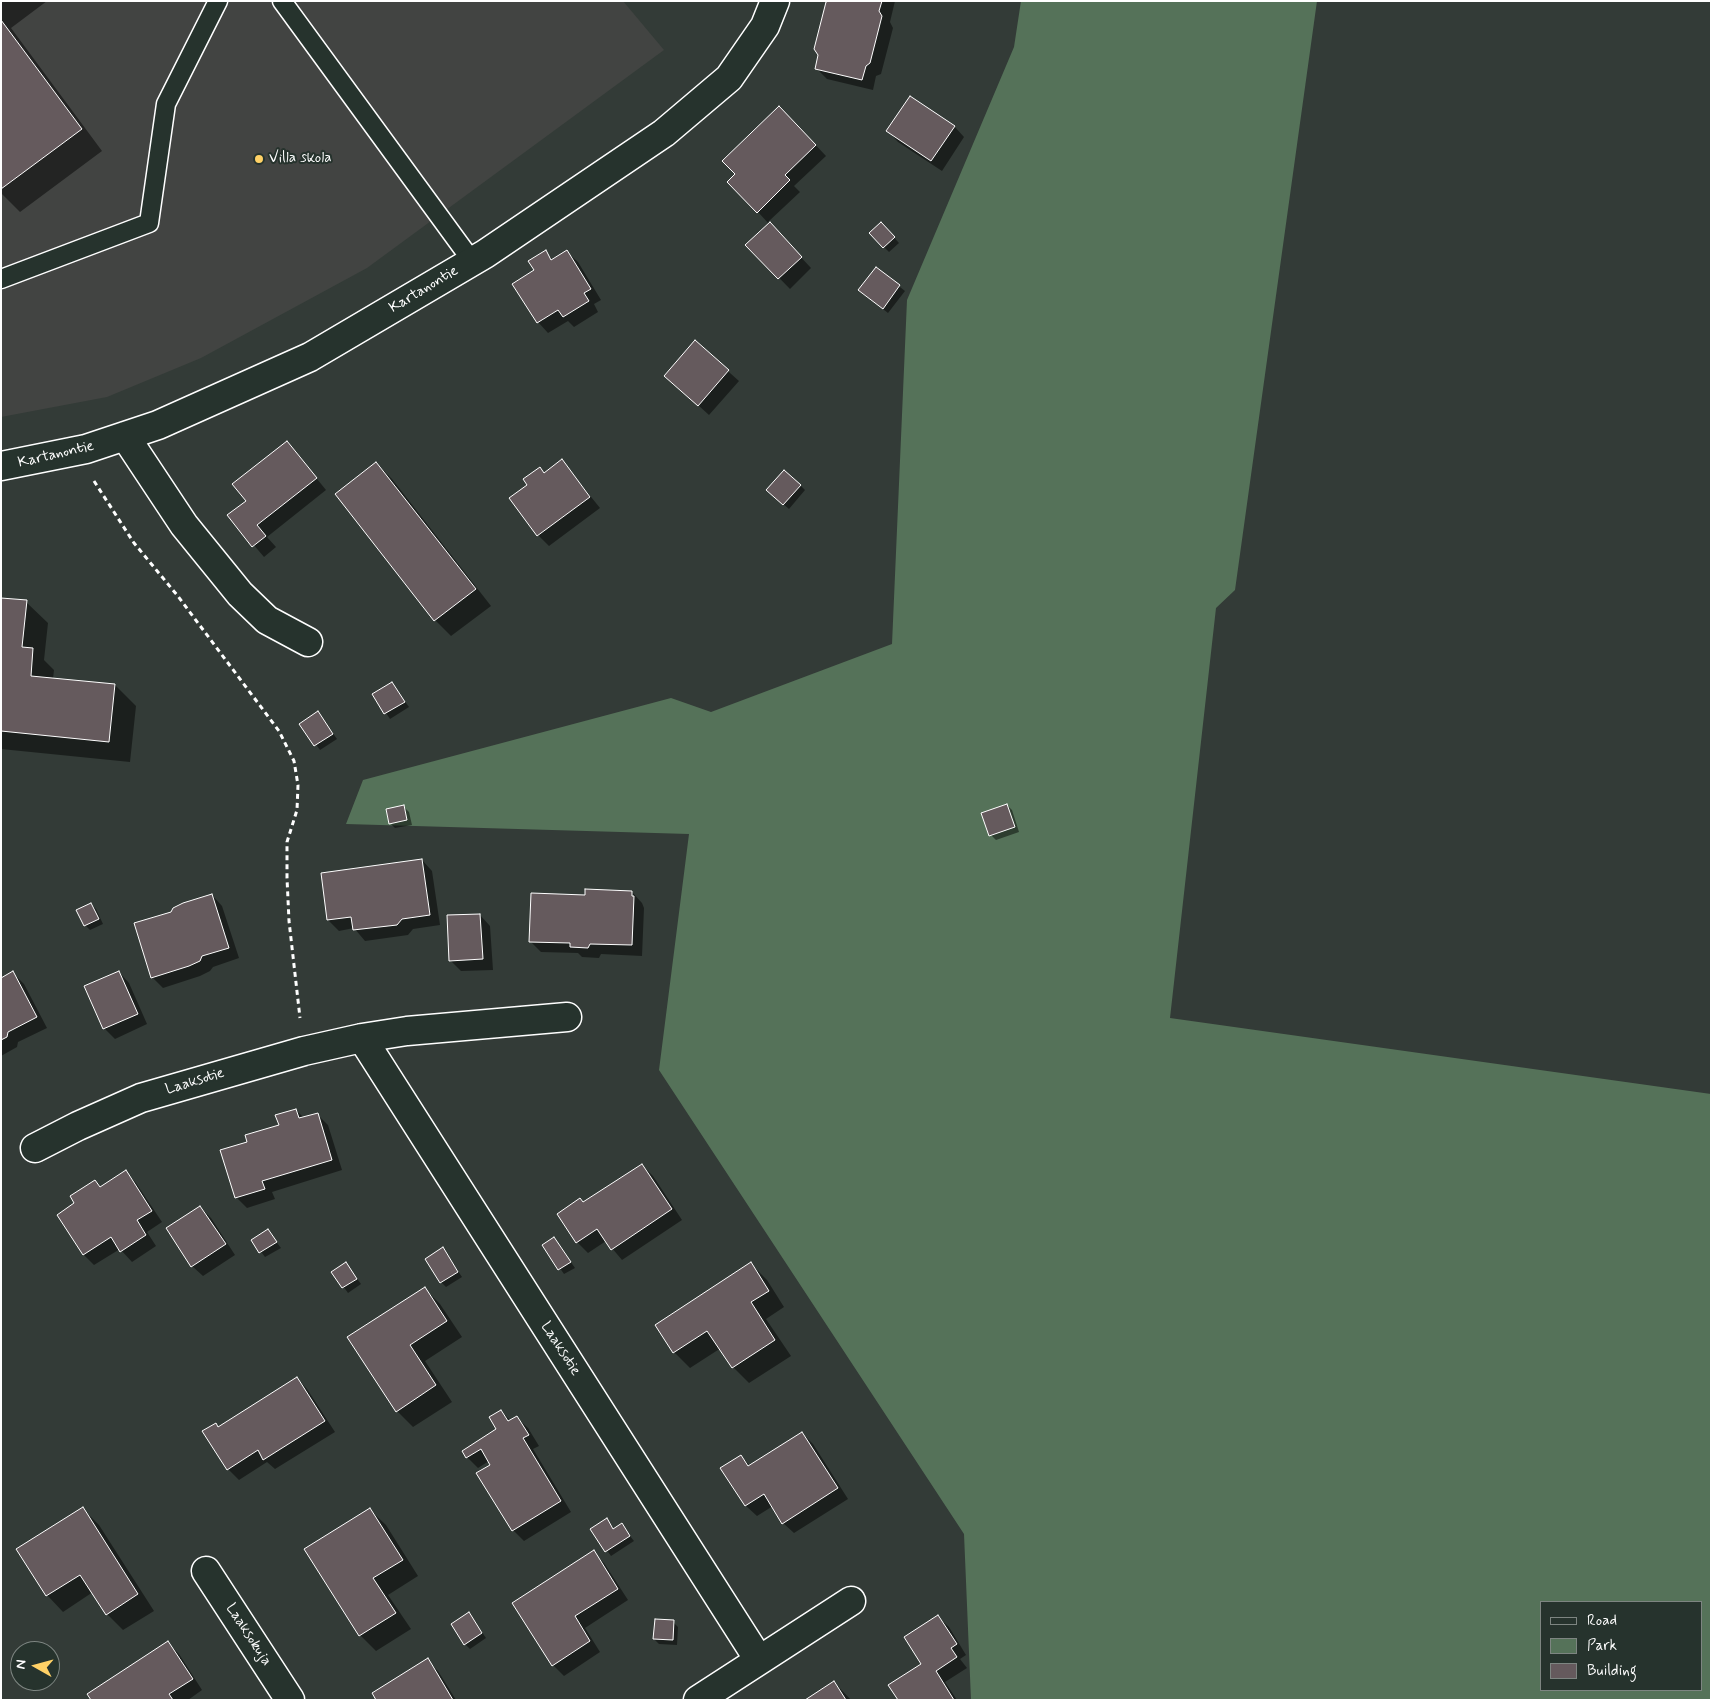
<!DOCTYPE html>
<html>
<head>
<meta charset="utf-8">
<style>
  body { margin:0 }
  #map { position:relative; width:1712px; height:1701px; overflow:hidden; background:#333b37; font-family:Mynerve,sans-serif }
  canvas { display:block }
  .frame { position:absolute; inset:0; border:2px solid #fff; pointer-events:none }
  .legend { position:absolute; left:1540px; top:1601px; width:162px; height:90px; box-sizing:border-box; background:#26332d; border:1px solid #7d8581; margin:0; padding:6px 9px; list-style:none; font-size:15px; color:#fff }
  .legend li { display:flex; align-items:center; gap:10px; height:25px }
  .legend b { width:25px; border:1px solid #7d8581 }
  .north { position:absolute; left:10px; top:1641px; width:50px; height:50px; box-sizing:border-box; background:#26332d; border:1px solid #7d8581; border-radius:50%; rotate:277deg; font-size:14px; font-weight:700; line-height:20px; text-align:center; color:#fff }
  .north::after { content:''; display:block; margin:auto; width:18px; height:22px; background:#ffd166; clip-path:polygon(50% 0,100% 100%,50% 72%,0 100%) }
</style>
</head>
<body>
<div id="map">
<canvas width="1712" height="1701"></canvas>
<div class="frame"></div>
<ul class="legend">
<li><b style="height:6px;background:#26332d"></b>Road</li>
<li><b style="height:14px;background:#557259"></b>Park</li>
<li><b style="height:14px;background:#655a5d"></b>Building</li>
</ul>
<div class="north">N</div>
</div>
<script>
const c = document.querySelector('canvas').getContext('2d');
c.lineJoin = 'round';
function fill(path, color) {
  c.fillStyle = color;
  c.fill(path, 'evenodd');
}
function poly(rows) {
  const path = new Path2D();
  for (const r of rows) {
    path.moveTo(r[0], r[1]);
    for (let i = 2; i < r.length; i += 2) path.lineTo(r[i], r[i + 1]);
  }
  return path;
}
function trace(path, color, width, dash) {
  c.strokeStyle = color;
  c.lineWidth = width;
  c.lineCap = dash ? 'butt' : 'round';
  c.setLineDash(dash || []);
  c.stroke(path);
}
function drawText(font, color, halo, rows, align = 'center') {
  c.font = font + ' Mynerve,sans-serif';
  c.lineWidth = 4;
  c.setLineDash([]);
  c.textBaseline = 'middle';
  c.strokeStyle = halo;
  c.fillStyle = color;
  for (const [text, x, y, turn = 0] of rows) {
    c.save();
    c.translate(x, y);
    c.rotate((+turn || 0) * Math.PI / 180);
    c.textAlign = isNaN(turn) ? turn : align;
    if (halo) c.strokeText(text, 0, 0);
    c.fillText(text, 0, 0);
    c.restore();
  }
}
const built = poly([
  [1,1,623,1,664,50,367,268,201,358,107,397,1,417]
]);
const green = poly([
  [1021,1,1317,1,1235,590,1216,608,1170,1018,1711,1094,1711,1700,971,1700,964,1534,659,1070,689,834,346,824,363,780,671,698,711,712,892,644,907,300,1014,47],
  [1541,1602,1701,1602,1701,1690,1541,1690]
]);
const shadow = poly([
  [1,1,47,1,11,28,102,151,20,212,1,193],
  [832,1,895,1,890,22,893,28,881,74,876,76,873,90,827,79,816,68],
  [790,118,826,156,794,186,800,192,768,222,811,268,790,289,747,245,769,224,758,212,737,174],
  [954,126,964,137,942,171,898,142,888,131],
  [881,223,899,243,889,252,870,233],
  [545,252,553,260,567,252,578,262,601,300,594,304,598,312,574,327,568,321,548,333,538,322,536,271],
  [876,268,905,291,888,313,865,295],
  [695,342,739,381,709,415,666,376],
  [287,442,326,490,267,537,276,547,264,557,229,516,247,501],
  [562,461,600,508,549,546,538,535,544,473],
  [376,463,392,479,491,606,451,636,435,620],
  [800,485,805,490,789,509,773,495],
  [1,599,26,602,48,623,44,660,54,670,53,679,115,685,136,706,130,762,1,749],
  [391,683,409,707,390,719,374,695],
  [318,712,337,739,320,750,301,724],
  [1007,805,1012,810,1019,832,996,840,991,835],
  [404,807,409,812,412,825,395,828,390,823],
  [422,860,432,871,440,925,413,929,408,935,365,941,354,928,339,931,328,920,322,874],
  [632,892,642,903,644,908,642,956,601,954,599,958,582,957,578,953,541,952,530,941,587,896],
  [212,895,222,906,239,958,213,967,210,971,200,976,163,988,152,977,172,913],
  [91,904,96,909,103,924,90,930,85,925],
  [480,915,490,926,493,970,461,971,450,960],
  [119,972,129,983,147,1024,115,1039,104,1028],
  [13,973,24,984,47,1028,18,1042,17,1047,1,1056,1,979],
  [296,1110,304,1118,317,1114,328,1125,342,1170,272,1192,275,1199,247,1208,236,1197,249,1143,280,1126],
  [642,1165,653,1176,682,1220,622,1260,606,1241,588,1253,577,1242,584,1203],
  [126,1172,136,1183,162,1222,147,1232,156,1246,132,1262,120,1249,94,1265,84,1255,58,1216,76,1203,95,1181,101,1187],
  [200,1207,211,1218,235,1255,203,1276,192,1266],
  [268,1231,281,1248,265,1257,253,1241],
  [554,1238,575,1268,564,1274,544,1245],
  [443,1249,462,1277,446,1287,441,1282],
  [346,1264,361,1284,348,1293,333,1272],
  [751,1264,767,1280,784,1307,766,1319,791,1356,749,1383,733,1367,721,1348,690,1368,674,1352,656,1325],
  [424,1288,440,1304,462,1337,425,1361,452,1402,413,1427,397,1411,349,1337],
  [297,1378,307,1389,335,1432,275,1469,267,1462,239,1480,228,1469,215,1424,219,1428],
  [501,1411,511,1421,517,1418,528,1428,539,1446,533,1449,571,1512,524,1541,513,1530,478,1474,492,1465,489,1461,478,1468,467,1457,498,1430],
  [802,1433,813,1444,848,1499,794,1533,783,1523,773,1506,757,1516,746,1506,722,1468,741,1456,750,1466],
  [83,1509,99,1525,154,1611,123,1630,107,1614,93,1592,63,1612,47,1595,18,1550],
  [369,1509,386,1525,418,1576,388,1595,411,1629,376,1651,360,1635],
  [607,1520,615,1530,621,1525,634,1541,611,1556,592,1529],
  [593,1552,604,1563,628,1600,585,1628,600,1652,564,1676,553,1665,514,1604],
  [469,1614,486,1638,470,1649,465,1644],
  [938,1617,949,1627,966,1655,960,1659,967,1668,945,1682,957,1700,899,1700,923,1665],
  [673,1622,678,1627,677,1645,659,1644,654,1639],
  [168,1643,179,1654,202,1690,188,1700,92,1700],
  [427,1660,438,1671,456,1700,377,1700],
  [834,1682,851,1700,807,1700]
]);
const building = poly([
  [828,1,882,1,879,11,882,16,870,63,866,66,862,80,815,69,818,55,814,49,826,2,828,1],
  [1,20,82,129,1,189,1,20],
  [910,96,955,126,931,161,886,131,910,96],
  [779,106,816,145,785,175,790,180,757,213,727,182,735,174,722,161,779,106],
  [770,222,802,257,778,279,745,245,770,222],
  [881,222,895,237,883,248,869,233,881,222],
  [546,250,551,260,567,250,591,289,584,293,589,301,563,317,558,310,537,323,512,284,534,270,528,261,546,250],
  [876,267,900,285,883,309,858,290,876,267],
  [695,340,729,370,698,406,664,376,695,340],
  [287,441,317,478,257,525,266,536,252,547,227,515,246,501,232,484,287,441],
  [562,459,590,497,537,536,509,498,527,485,523,479,540,467,544,473,562,459],
  [376,462,476,589,434,621,335,494,376,462],
  [784,470,801,485,783,505,766,490,784,470],
  [1,598,27,600,22,647,33,648,31,676,115,684,109,742,1,731,1,598],
  [392,682,405,702,384,714,372,694,392,682],
  [318,711,333,734,314,746,299,724,318,711],
  [1007,804,1015,827,989,836,981,813,1007,804],
  [404,805,407,820,389,824,386,809,404,805],
  [422,859,430,915,402,919,397,925,353,930,351,917,327,920,321,873,422,859],
  [585,889,632,891,632,896,634,896,632,945,590,944,588,948,570,947,570,943,529,942,531,893,585,895,585,889],
  [212,894,229,948,202,956,200,961,189,966,151,978,134,923,171,912,173,908,183,903,212,894],
  [91,903,99,919,84,926,76,910,91,903],
  [480,914,483,959,449,961,447,915,480,914],
  [13,971,37,1017,8,1032,7,1037,1,1040,1,978,13,971],
  [119,971,138,1014,103,1029,84,986,119,971],
  [296,1109,299,1118,318,1113,332,1160,262,1181,265,1189,235,1198,220,1150,247,1142,245,1135,279,1125,275,1115,296,1109],
  [642,1164,672,1209,611,1250,597,1229,576,1243,557,1214,580,1198,583,1202,642,1164],
  [126,1170,152,1211,137,1220,146,1235,120,1252,111,1237,83,1255,57,1215,74,1203,70,1196,95,1180,100,1187,126,1170],
  [200,1206,226,1244,191,1267,166,1228,200,1206],
  [268,1229,277,1242,259,1253,251,1240,268,1229],
  [554,1237,571,1262,558,1270,542,1245,554,1237],
  [443,1247,458,1272,440,1283,425,1259,443,1247],
  [346,1262,357,1279,342,1288,331,1272,346,1262],
  [751,1262,769,1291,751,1302,775,1340,732,1368,707,1331,673,1353,655,1325,751,1262],
  [425,1287,447,1321,410,1345,436,1385,396,1412,347,1337,425,1287],
  [297,1377,325,1421,263,1460,258,1450,227,1470,202,1431,216,1423,218,1427,297,1377],
  [501,1410,508,1421,517,1416,529,1435,523,1438,561,1501,512,1531,476,1473,490,1465,481,1449,466,1458,462,1451,496,1429,489,1417,501,1410],
  [802,1432,838,1488,782,1524,764,1494,745,1506,720,1468,741,1455,748,1466,802,1432],
  [83,1507,138,1594,106,1615,80,1575,46,1596,16,1549,83,1507],
  [370,1508,403,1560,373,1578,396,1613,359,1636,304,1549,370,1508],
  [607,1518,613,1529,622,1523,630,1536,605,1552,590,1529,607,1518],
  [594,1550,618,1589,575,1616,590,1641,552,1666,512,1603,594,1550],
  [469,1612,482,1633,464,1645,451,1624,469,1612],
  [938,1615,957,1644,951,1648,957,1657,936,1671,954,1700,898,1700,888,1685,921,1664,904,1637,938,1615],
  [655,1619,674,1620,673,1640,653,1639,655,1619],
  [168,1641,193,1679,169,1694,173,1700,91,1700,87,1694,168,1641],
  [428,1658,453,1700,376,1700,372,1693,428,1658],
  [834,1681,846,1700,805,1700,834,1681]
]);
const path = poly([
  [94,481,134,543,177,595,279,731,294,761,298,785,297,810,287,842,287,878,289,921,300,1018]
]);
const service = poly([
  [282,1,472,261],
  [1,279,149,223,166,104,218,1]
]);
const minor = poly([
  [125,436,184,525,240,594,267,620,308,642],
  [1,466,86,449,158,425,310,357,485,254,664,133,729,78,765,26,775,1],
  [362,1038,759,1660],
  [35,1148,78,1126,141,1098,304,1051,362,1038,407,1031,567,1017],
  [206,1571,290,1700],
  [698,1700,851,1601]
]);
const markers = [
  [259,159,5,"#ffd166"]
];
const poiNames = [
  ["Villa skola",269,159]
];
const streetNames = [
  ["Kartanontie",424,290,-31],
  ["Kartanontie",56,455,-13],
  ["Laaksotie",195,1082,-17],
  ["Laaksotie",560,1349,57],
  ["Laaksokuja",248,1635,57]
];
fill(built, '#424442');
fill(green, '#557259');
fill(shadow, '#0007');
fill(building, '#655a5d');
trace(building, '#fff', 1);
trace(service, '#fff', 21);
trace(minor, '#fff', 31);
trace(path, '#fff', 3, [5, 4]);
trace(service, '#26332d', 18);
trace(minor, '#26332d', 28);
for (const [x, y, r, color] of markers) {
  const dot = new Path2D();
  dot.arc(x, y, r, 0, 2 * Math.PI);
  c.fillStyle = color;
  c.fill(dot);
  trace(dot, '#26332d', 2);
}
drawText('15px', '#fff', '#26332d', poiNames, 'left');
drawText('15px', '#fff', '#26332d', streetNames);
</script>
</body>
</html>
